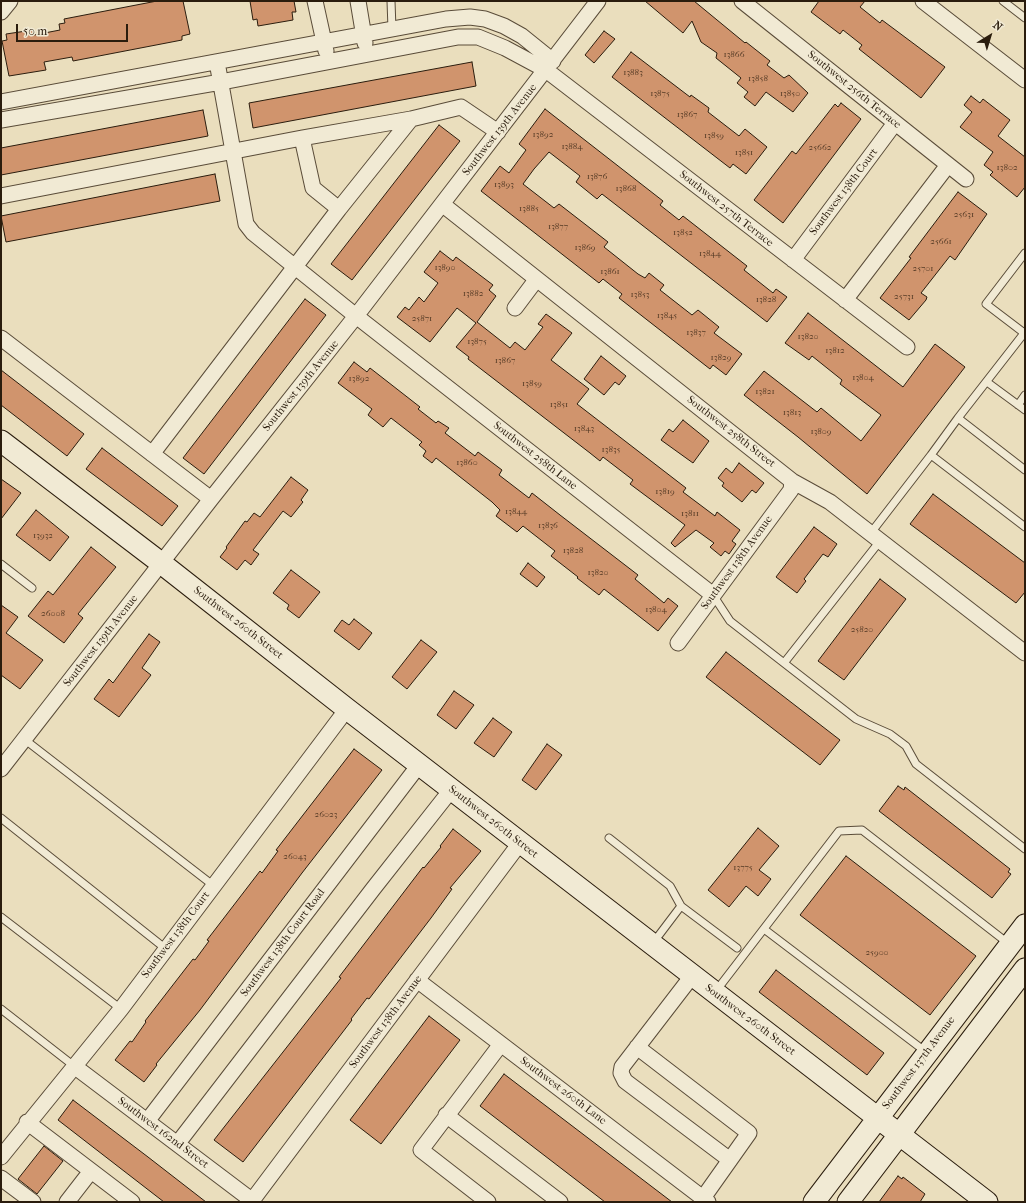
<!DOCTYPE html>
<html>
<head>
<meta charset="utf-8">
<style>
  body { margin:0 }
  #map { position:relative; width:1026px; height:1203px; overflow:hidden; background:#eadebd; font-family:"IM FELL French Canon",serif }
  canvas { display:block }
  .frame { position:absolute; inset:0; border:2px solid #2a1c0d; pointer-events:none }
  .north { position:absolute; left:970px; top:16px; width:40px; height:40px; -webkit-text-stroke:3px #f1ead4; paint-order:stroke; rotate:38deg; font-size:11px; font-weight:700; line-height:16px; text-align:center; color:#2a1c0d }
  .north::after { content:''; display:block; margin:auto; width:14px; height:18px; background:#2a1c0d; clip-path:polygon(50% 0,100% 100%,50% 72%,0 100%) }
  .scale { position:absolute; left:16px; top:24px; width:112px; height:18px; box-sizing:border-box; border:2px solid #2a1c0d; border-top:0; padding-left:5px; font-size:12px; line-height:14px; white-space:nowrap; color:#2a1c0d; -webkit-text-stroke:3px #f1ead4; paint-order:stroke }
</style>
</head>
<body>
<div id="map">
<canvas width="1026" height="1203"></canvas>
<div class="frame"></div>
<div class="north">N</div>
<div class="scale">50 m</div>
</div>
<script>
const c = document.querySelector('canvas').getContext('2d');
c.lineJoin = 'round';
function fill(path, color) {
  c.fillStyle = color;
  c.fill(path, 'evenodd');
}
function poly(rows) {
  const path = new Path2D();
  for (const r of rows) {
    path.moveTo(r[0], r[1]);
    for (let i = 2; i < r.length; i += 2) path.lineTo(r[i], r[i + 1]);
  }
  return path;
}
function trace(path, color, width, dash) {
  c.strokeStyle = color;
  c.lineWidth = width;
  c.lineCap = dash ? 'butt' : 'round';
  c.setLineDash(dash || []);
  c.stroke(path);
}
function drawText(font, color, halo, rows, align = 'center') {
  c.font = font + ' "IM FELL French Canon",serif';
  c.lineWidth = 3;
  c.setLineDash([]);
  c.textBaseline = 'middle';
  c.strokeStyle = halo;
  c.fillStyle = color;
  for (const [text, x, y, turn = 0] of rows) {
    c.save();
    c.translate(x, y);
    c.rotate((+turn || 0) * Math.PI / 180);
    c.textAlign = isNaN(turn) ? turn : align;
    if (halo) c.strokeText(text, 0, 0);
    c.fillText(text, 0, 0);
    c.restore();
  }
}
const building = poly([
  [157,1,183,1,190,34,182,36,182,40,73,61,72,57,44,62,46,70,9,76,2,41,7,40,6,34,33,30,34,35,60,30,59,24,65,23,64,19,157,1],
  [250,1,294,1,296,12,292,12,293,20,258,26,257,19,253,20,250,1],
  [645,1,694,1,745,43,746,42,770,61,767,65,784,78,789,75,808,93,793,112,766,92,755,106,744,97,748,92,737,83,741,78,716,58,717,53,701,42,692,21,683,33,645,1],
  [819,1,865,1,860,7,880,23,882,20,945,67,921,98,859,49,862,45,843,30,840,34,811,12,819,1],
  [604,31,615,39,594,63,585,55,604,31],
  [631,52,690,97,691,95,709,108,708,112,739,136,745,129,767,147,746,174,733,164,730,168,612,77,631,52],
  [472,62,476,86,253,128,249,103,472,62],
  [971,96,980,103,983,99,1010,120,998,136,1025,157,1025,187,1017,197,990,175,993,172,984,165,993,152,960,127,972,112,964,105,971,96],
  [841,103,861,119,783,223,754,200,792,151,796,154,835,104,838,107,841,103],
  [545,109,663,201,660,205,679,220,683,216,747,266,744,270,773,293,776,289,787,297,767,322,602,194,597,199,576,182,580,176,549,152,534,169,523,184,554,208,559,204,608,242,604,247,638,274,645,278,649,273,664,285,660,290,692,315,698,310,719,327,714,333,742,354,726,375,713,365,710,369,619,298,622,294,603,279,599,283,481,191,500,166,509,173,526,150,519,144,545,109],
  [203,110,208,136,1,175,1,148,203,110],
  [439,125,460,141,352,280,331,264,439,125],
  [215,174,220,201,6,242,1,216,215,174],
  [958,192,987,214,955,260,950,256,921,293,927,297,926,300,909,320,880,298,911,258,909,257,958,192],
  [440,251,453,261,456,257,493,285,489,290,496,296,477,322,510,348,515,342,525,350,543,327,538,324,546,314,572,333,551,360,589,389,577,404,686,488,683,492,715,516,717,512,740,530,732,541,736,544,729,554,725,551,721,556,710,547,714,543,696,530,675,547,671,543,685,525,630,484,633,480,603,457,600,461,590,453,468,359,469,357,456,347,476,323,457,308,430,342,397,317,405,307,409,310,419,297,424,302,438,283,424,272,440,251],
  [305,299,326,315,204,474,183,458,305,299],
  [808,313,903,387,935,344,965,367,867,494,798,437,744,395,764,371,817,412,821,408,861,441,881,415,840,384,842,380,812,356,809,360,785,343,808,313],
  [601,356,626,376,619,385,615,382,604,395,584,379,601,356],
  [354,362,367,372,370,368,420,407,418,409,436,423,438,421,449,428,445,433,475,456,478,452,502,470,499,475,529,498,532,493,560,515,638,575,635,579,664,603,668,598,678,606,658,631,604,589,599,595,577,578,578,577,551,556,555,551,523,526,517,532,496,516,500,510,492,502,436,458,432,463,423,456,426,451,419,445,422,442,391,418,383,427,368,415,372,409,338,383,354,362],
  [1,370,84,434,67,456,1,405,1,370],
  [683,420,709,441,693,463,661,440,669,429,673,432,683,420],
  [102,448,178,506,162,526,86,469,102,448],
  [739,463,764,483,756,493,752,490,742,502,722,486,724,483,718,478,726,468,732,473,739,463],
  [291,477,308,490,301,500,303,502,291,517,283,511,253,550,259,554,251,565,245,560,237,570,220,557,227,548,226,547,245,521,247,522,254,513,260,517,291,477],
  [1,479,21,493,1,519,1,479],
  [933,494,1025,563,1025,592,1016,603,910,524,933,494],
  [36,510,69,537,50,561,16,535,36,510],
  [814,527,837,544,828,557,823,554,804,579,806,581,797,593,776,577,814,527],
  [91,547,116,567,78,614,83,618,64,643,28,616,48,591,53,595,91,547],
  [528,563,545,577,537,587,520,574,528,563],
  [291,570,320,592,299,618,287,609,289,605,273,593,291,570],
  [880,579,906,599,844,680,818,661,880,579],
  [1,605,18,617,6,633,43,660,20,689,1,675,1,605],
  [354,619,372,633,359,650,334,631,342,620,349,625,354,619],
  [149,634,160,642,142,668,151,675,119,717,94,699,109,679,113,683,149,634],
  [421,640,437,652,407,689,392,677,421,640],
  [726,652,840,740,820,765,706,677,726,652],
  [454,691,474,705,456,729,437,715,454,691],
  [493,718,512,732,494,757,474,743,493,718],
  [547,744,562,755,536,790,522,780,547,744],
  [354,749,382,770,302,873,200,1010,156,1064,157,1065,144,1082,115,1060,130,1041,132,1042,146,1022,145,1021,193,959,195,960,209,941,207,940,260,871,262,873,278,851,276,850,354,749],
  [898,786,904,790,905,787,1010,869,1008,872,1011,874,992,898,879,811,898,786],
  [758,828,779,846,759,870,771,879,758,896,746,886,729,907,708,890,758,828],
  [453,829,481,851,450,888,452,889,431,918,369,999,367,998,351,1019,352,1020,243,1162,214,1140,341,978,339,977,423,867,424,868,441,847,440,846,453,829],
  [846,856,976,956,930,1015,800,915,846,856],
  [776,970,884,1053,867,1075,759,992,776,970],
  [429,1016,460,1040,381,1144,350,1120,429,1016],
  [504,1074,672,1202,605,1202,480,1106,504,1074],
  [73,1100,148,1157,206,1202,164,1202,58,1120,73,1100],
  [44,1146,63,1161,37,1194,18,1179,44,1146],
  [898,1176,902,1179,903,1177,925,1194,920,1202,879,1202,898,1176]
]);
const lane = poly([
  [391,1,392,29],
  [1003,1,1025,18],
  [1024,333,986,304,1025,253],
  [987,382,1025,410],
  [1018,405,1025,395],
  [958,418,1025,332],
  [1025,470,958,418,931,455,1025,527],
  [870,534,931,455],
  [1,564,32,588],
  [713,595,730,621,856,719,890,734,906,746,916,764,1025,849],
  [784,663,880,541],
  [24,739,214,886],
  [1,818,166,949],
  [609,838,670,886,681,906],
  [1,917,121,1009],
  [764,929,926,1052],
  [653,943,681,906,737,948],
  [716,991,839,831,862,830,1009,944],
  [1,1009,74,1066]
]);
const street = poly([
  [315,1,326,51],
  [358,1,365,43],
  [742,1,966,179],
  [923,1,1025,80],
  [1,12,10,1],
  [217,62,246,224,253,233,356,316,713,595],
  [1,102,446,19,470,17,485,19,504,26,522,36,553,61],
  [1,120,221,82,458,37,478,37,505,48,546,70,907,347],
  [302,138,313,188,339,209],
  [1,196,302,138,411,119,461,107,498,132],
  [442,204,792,481,830,502,1025,653],
  [793,260,895,123],
  [845,300,948,165],
  [515,308,536,280],
  [1,338,211,499],
  [152,454,339,209,411,119],
  [678,643,791,490,792,481],
  [1,769,211,499,356,316,598,1],
  [692,976,622,1067,621,1073,625,1081,730,1160],
  [417,980,708,1202],
  [637,1047,749,1133,703,1198],
  [74,1066,254,1202],
  [446,1115,560,1202],
  [148,1120,419,765],
  [27,1122,132,1202],
  [178,1143,373,889,451,790],
  [1,1157,121,1009,347,709],
  [1,1178,33,1202],
  [67,1202,91,1171],
  [251,1202,520,843],
  [488,1202,421,1150,501,1044]
]);
const secondary = poly([
  [1,441,161,563,347,709,987,1202],
  [814,1202,1025,925],
  [848,1202,1025,969]
]);
const numberNames = [
  ["13866",734,55],
  ["13883",633,73],
  ["13858",758,79],
  ["13875",660,94],
  ["13850",790,94],
  ["13867",687,115],
  ["13892",543,135],
  ["13859",714,136],
  ["13884",572,147],
  ["25662",820,148],
  ["13851",744,153],
  ["13802",1007,168],
  ["13876",597,177],
  ["13893",504,185],
  ["13868",626,189],
  ["13885",529,209],
  ["25631",964,215],
  ["13877",558,227],
  ["13852",683,233],
  ["25661",941,242],
  ["13869",585,248],
  ["13844",710,254],
  ["13890",445,268],
  ["25701",923,269],
  ["13861",610,272],
  ["13882",473,294],
  ["13853",640,295],
  ["25731",904,297],
  ["13828",766,300],
  ["13845",667,316],
  ["25871",422,319],
  ["13837",696,333],
  ["13820",808,337],
  ["13875",477,342],
  ["13812",835,351],
  ["13829",721,358],
  ["13867",505,361],
  ["13804",863,378],
  ["13892",359,379],
  ["13859",532,384],
  ["13821",765,392],
  ["13851",559,405],
  ["13813",792,413],
  ["13843",584,429],
  ["13809",821,432],
  ["13835",611,450],
  ["13860",467,463],
  ["13819",665,492],
  ["13844",516,512],
  ["13811",690,514],
  ["13836",548,526],
  ["13932",43,536],
  ["13828",573,551],
  ["13820",598,573],
  ["13804",656,610],
  ["26008",53,614],
  ["25820",862,630],
  ["26023",326,815],
  ["26043",295,857],
  ["13775",743,868],
  ["25900",877,953]
];
const streetNames = [
  ["Southwest 256th Terrace",854,90,39],
  ["Southwest 139th Avenue",500,130,-52],
  ["Southwest 138th Court",844,192,-53],
  ["Southwest 257th Terrace",726,209,38],
  ["Southwest 139th Avenue",301,386,-51],
  ["Southwest 258th Street",731,432,38],
  ["Southwest 258th Lane",535,456,38],
  ["Southwest 138th Avenue",737,563,-54],
  ["Southwest 260th Street",238,623,38],
  ["Southwest 139th Avenue",101,641,-52],
  ["Southwest 260th Street",493,822,38],
  ["Southwest 138th Court",176,935,-53],
  ["Southwest 138th Court Road",283,943,-53],
  ["Southwest 260th Street",750,1020,37],
  ["Southwest 138th Avenue",386,1022,-53],
  ["Southwest 137th Avenue",919,1063,-53],
  ["Southwest 260th Lane",563,1091,37],
  ["Southwest 162nd Street",163,1133,37]
];
fill(building, '#d0946d');
trace(building, '#2a1c0d', 1);
trace(lane, '#5a4c39', 9);
trace(street, '#5a4c39', 17);
trace(secondary, '#2a1c0d', 23);
trace(lane, '#f1ead4', 7);
trace(street, '#f1ead4', 15);
trace(secondary, '#f1ead4', 21);
drawText('9px', '#543a25', null, numberNames);
drawText('11px', '#2a1c0d', '#f1ead4', streetNames);
</script>
</body>
</html>
